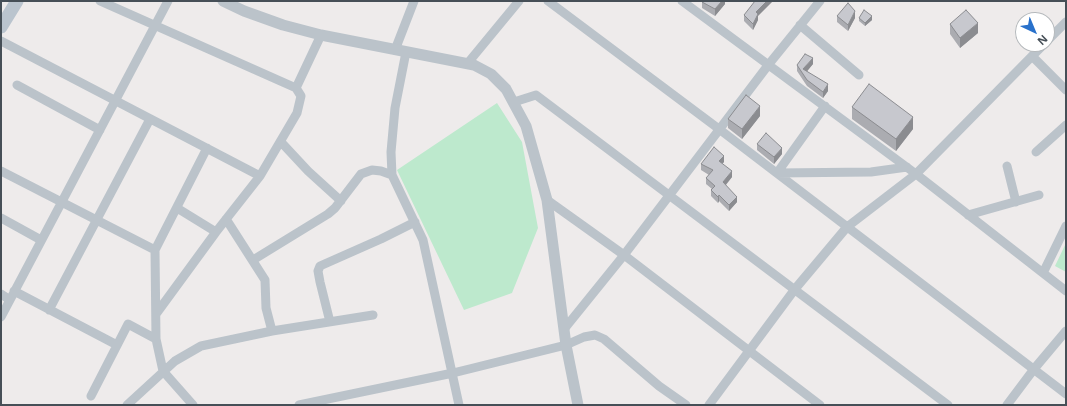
<!DOCTYPE html>
<html>
<head>
<meta charset="utf-8">
<style>
  body { margin:0 }
  #map { position:relative; width:1067px; height:406px; overflow:hidden; background:#eeebeb; font-family:"Noto Sans",sans-serif }
  canvas { display:block }
  .frame { position:absolute; inset:0; border:2px solid #464f57; pointer-events:none }
  .north { position:absolute; left:1015px; top:12px; width:40px; height:40px; box-sizing:border-box; background:#fff; border:1px solid #b5b9bc; border-radius:50%; rotate:136deg; font-size:11px; font-weight:700; line-height:16px; text-align:center; color:#464f57 }
  .north::after { content:''; display:block; margin:auto; width:14px; height:18px; background:#2971cb; clip-path:polygon(50% 0,100% 100%,50% 72%,0 100%) }
</style>
</head>
<body>
<div id="map">
<canvas width="1067" height="406"></canvas>
<div class="frame"></div>
<div class="north">N</div>
</div>
<script>
const c = document.querySelector('canvas').getContext('2d');
c.lineJoin = 'round';
function fill(path, color) {
  c.fillStyle = color;
  c.fill(path, 'evenodd');
}
function poly(rows) {
  const path = new Path2D();
  for (const r of rows) {
    path.moveTo(r[0], r[1]);
    for (let i = 2; i < r.length; i += 2) path.lineTo(r[i], r[i + 1]);
  }
  return path;
}
function trace(path, color, width, dash) {
  c.strokeStyle = color;
  c.lineWidth = width;
  c.lineCap = dash ? 'butt' : 'round';
  c.setLineDash(dash || []);
  c.stroke(path);
}
const green = poly([
  [497,103,522,142,538,228,512,293,464,310,397,170],
  [1066,243,1066,272,1055,266]
]);
const minor = poly([
  [100,1,296,88,301,96,297,113,260,176,216,232,156,314],
  [548,1,719,129,1066,394],
  [682,1,916,174,1066,291],
  [800,25,859,75],
  [1,41,260,176],
  [1047,41,1066,22],
  [395,50,414,1],
  [406,52,395,108,391,152,392,175,423,240,459,405],
  [1032,56,1066,90],
  [467,64,519,1],
  [17,85,100,130],
  [296,88,321,35],
  [514,102,536,95,948,405],
  [281,142,308,171,341,201],
  [1036,152,1066,125],
  [1007,166,1016,202],
  [1,171,155,250],
  [777,173,871,172,907,167],
  [777,173,825,106],
  [547,200,624,255,820,405],
  [177,208,216,232],
  [968,215,1039,195],
  [1,218,41,240],
  [226,219,265,280,266,308,272,331],
  [253,260,328,214,335,208,361,174,372,170,381,171,392,175],
  [1043,273,1066,226],
  [14,291,117,345],
  [1,294,10,300],
  [49,310,150,119],
  [1,317,168,1],
  [330,322,320,282,318,271,320,266,381,239,415,222],
  [565,328,624,255,769,64,820,1],
  [91,396,128,324,156,339],
  [127,405,175,361,201,346,272,331,373,315],
  [193,405,163,371,156,339,155,250,207,148],
  [299,405,453,373,566,345,584,337,595,335,604,339,659,386,686,405],
  [709,405,795,289,847,227,916,174,1044,44],
  [1007,405,1034,369,1066,331]
]);
const tertiary = poly([
  [223,1,244,11,283,25,321,35,474,65,491,74,506,89,526,126,547,200,566,345,578,405]
]);
const secondary = poly([
  [1,27,17,1]
]);
const wall = poly([
  [725,1,725,4,715,16,702,8,702,2],
  [744,15,758,16,758,20,753,30,744,21],
  [837,16,855,18,848,31,837,22],
  [859,18,872,20,865,26,859,21],
  [950,24,978,33,960,48,950,34],
  [813,64,807,71,828,91,823,98,807,86,797,71,797,65],
  [852,107,913,129,896,151,852,119],
  [760,116,742,139,728,128,728,119],
  [757,144,782,154,774,164,757,150],
  [724,162,722,164,732,177,726,185,737,202,729,211,719,201,718,203,711,196,711,190,712,189,706,184,706,178,709,175,701,170,701,164]
]);
const shadedWall = poly([
  [722,1,725,1,725,4,715,16,715,9],
  [767,1,773,1,758,16,758,20,753,30,753,24,756,12],
  [855,11,855,18,848,31,848,25],
  [872,16,872,20,865,26,865,23],
  [978,23,978,33,960,48,960,38],
  [813,58,813,64,804,75,803,69],
  [828,84,828,91,823,98,823,92],
  [760,106,760,116,742,139,742,129],
  [913,117,913,129,896,151,896,139],
  [782,148,782,154,774,164,774,157],
  [724,156,724,162,719,167,719,161],
  [732,171,732,177,723,188,723,182],
  [719,195,719,201,718,203,718,197],
  [737,197,737,202,729,211,729,205]
]);
const building = poly([
  [702,1,722,1,715,9,702,2,702,1],
  [755,1,767,1,756,12,758,14,753,24,744,15,755,1],
  [848,3,855,11,848,25,837,16,848,3],
  [864,10,872,16,865,23,859,18,864,10],
  [966,10,978,23,960,38,950,24,966,10],
  [805,54,813,58,803,69,828,84,823,92,807,80,797,65,805,54],
  [869,84,913,117,896,139,852,107,869,84],
  [746,95,760,106,742,129,728,119,746,95],
  [766,133,782,148,774,157,757,144,766,133],
  [714,147,724,156,719,161,732,171,723,182,737,197,729,205,719,195,718,197,711,190,715,186,706,178,713,170,701,164,714,147]
]);
fill(green, '#bde9cd');
trace(minor, '#bbc3ca', 9);
trace(tertiary, '#bbc3ca', 11);
trace(secondary, '#bac4ce', 13);
fill(wall, '#abacb1');
fill(shadedWall, '#8b8c90');
fill(building, '#c7c8ce');
trace(building, '#8b8c90', 1);
</script>
</body>
</html>
